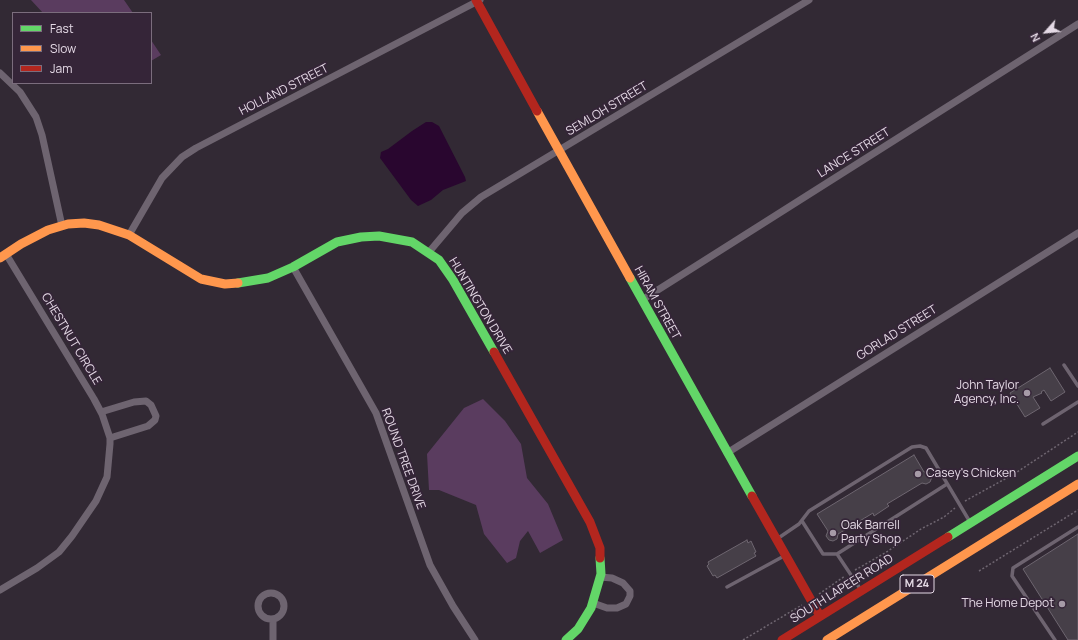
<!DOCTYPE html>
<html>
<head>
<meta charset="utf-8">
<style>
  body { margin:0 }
  #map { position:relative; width:1078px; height:640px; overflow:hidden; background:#322934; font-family:Manrope,sans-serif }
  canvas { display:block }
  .legend { position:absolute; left:12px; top:12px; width:140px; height:72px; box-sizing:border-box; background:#352538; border:1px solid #7b6d7d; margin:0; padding:5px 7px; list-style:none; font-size:12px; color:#e4d9e5 }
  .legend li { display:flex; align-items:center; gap:8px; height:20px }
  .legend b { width:20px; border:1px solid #7b6d7d }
  .north { position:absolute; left:1026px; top:12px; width:40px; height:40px; -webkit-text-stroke:3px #352538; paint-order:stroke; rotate:243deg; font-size:11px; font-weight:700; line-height:16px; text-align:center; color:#e4d9e5 }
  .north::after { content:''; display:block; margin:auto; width:14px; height:18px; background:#e4d9e5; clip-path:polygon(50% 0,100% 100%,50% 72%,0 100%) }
</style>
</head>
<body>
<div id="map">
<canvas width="1078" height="640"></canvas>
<ul class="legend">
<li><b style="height:5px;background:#63d668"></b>Fast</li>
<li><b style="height:5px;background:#ff974d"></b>Slow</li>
<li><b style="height:5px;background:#b3261e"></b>Jam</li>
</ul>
<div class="north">N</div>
</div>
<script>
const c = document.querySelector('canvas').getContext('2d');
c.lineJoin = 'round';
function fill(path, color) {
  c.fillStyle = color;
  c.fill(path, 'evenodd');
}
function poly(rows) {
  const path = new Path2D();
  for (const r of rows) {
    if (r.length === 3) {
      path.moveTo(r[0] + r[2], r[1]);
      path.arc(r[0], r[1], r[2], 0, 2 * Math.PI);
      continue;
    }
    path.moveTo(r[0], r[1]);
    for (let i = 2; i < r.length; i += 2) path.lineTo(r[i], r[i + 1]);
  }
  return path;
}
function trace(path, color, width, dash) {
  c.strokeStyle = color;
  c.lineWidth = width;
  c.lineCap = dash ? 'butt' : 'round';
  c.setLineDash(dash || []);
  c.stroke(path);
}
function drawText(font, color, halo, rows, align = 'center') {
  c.font = font + ' Manrope,sans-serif';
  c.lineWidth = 3.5;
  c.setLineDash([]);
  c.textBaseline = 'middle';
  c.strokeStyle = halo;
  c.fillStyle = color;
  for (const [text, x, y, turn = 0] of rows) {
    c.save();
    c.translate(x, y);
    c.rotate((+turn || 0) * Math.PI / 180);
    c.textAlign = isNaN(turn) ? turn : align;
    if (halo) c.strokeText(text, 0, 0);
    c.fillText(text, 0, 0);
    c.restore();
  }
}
const green = poly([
  [31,0,124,0,133,13,43,13],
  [151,40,161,55,151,61],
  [483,399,505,421,521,444,527,478,548,504,563,540,540,553,528,531,520,541,516,558,507,563,484,534,476,505,439,490,429,490,427,454,464,408]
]);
const water = poly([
  [426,122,432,122,439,126,465,177,466,181,443,190,431,200,418,206,411,200,380,158,381,152,388,149,412,131]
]);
const building = poly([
  [1050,368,1065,392,1051,401,1044,390,1041,392,1042,393,1033,397,1040,408,1025,417,1010,393,1050,368],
  [914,455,924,472,929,473,932,477,930,482,926,484,922,483,887,504,889,506,874,516,873,513,838,534,837,539,833,541,829,540,826,536,828,531,817,514,914,455],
  [1078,534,1078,640,1068,640,1023,569,1078,534],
  [747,540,748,543,751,541,756,552,754,553,756,556,717,578,715,575,713,576,707,566,709,564,708,562,747,540]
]);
const path = poly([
  [965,501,1014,474,1078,432],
  [855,570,885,553,921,529,944,517,955,508],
  [979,571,1078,510],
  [819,594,845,576],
  [743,640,802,605]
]);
const lane = poly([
  [1064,365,1078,386],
  [1043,424,1078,402],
  [802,521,823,554,837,554,861,590],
  [777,539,799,524,809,511,912,447,920,446,926,448,970,522],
  [837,554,947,484],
  [727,587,784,556],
  [1055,640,1012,576,1013,568,1078,527]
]);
const street = poly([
  [0,73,20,92,36,117,42,135,62,226],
  [129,235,162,178,182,157,196,148,480,0],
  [429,252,462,213,481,197,809,0],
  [293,267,376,413,430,565,453,606,475,640],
  [642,300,1078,24],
  [101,412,134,402,146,401,151,405,156,416,155,420,148,426,110,438],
  [727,453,1078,233],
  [0,590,37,568,59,552,72,536,96,501,107,477,110,444,110,438,102,414,94,399,6,254],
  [271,606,13],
  [593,603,607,608,617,608,626,604,630,596,630,591,623,583,612,578,600,577],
  [273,619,273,640]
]);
const fast = poly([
  [630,278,752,496],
  [238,283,268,278,293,267,337,242,361,237,379,236,412,242,439,260,453,280,494,352],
  [948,537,1078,456],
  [566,640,578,629,591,608,601,574,600,558]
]);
const slow = poly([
  [537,111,630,278],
  [0,258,21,244,48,230,68,224,84,223,99,225,129,235,201,279,225,284,238,283],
  [827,640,1078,484]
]);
const jam = poly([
  [476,0,537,111],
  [494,352,590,522,600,548,600,558],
  [752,496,820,616],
  [782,640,948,537]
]);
const markers = [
  [1027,393,4,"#a69ba7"],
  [918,474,4,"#a69ba7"],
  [833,533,4,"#a69ba7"],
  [1062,604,4,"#a69ba7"]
];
const shields = [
  [917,584,34]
];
const shieldNames = [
  ["M 24",917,584]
];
const streetNames = [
  ["HOLLAND STREET",284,90,-27],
  ["SEMLOH STREET",607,109,-31],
  ["LANCE STREET",854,153,-32],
  ["HIRAM STREET",657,303,61],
  ["HUNTINGTON DRIVE",480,306,59],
  ["GORLAD STREET",897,333,-32],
  ["CHESTNUT CIRCLE",71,339,59],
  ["ROUND TREE DRIVE",403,459,70],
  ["SOUTH LAPEER ROAD",842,589,-32]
];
const poiNames = [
  ["John Taylor",1019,386],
  ["Agency, Inc.",1019,400],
  ["Casey's Chicken",926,474,"left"],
  ["Oak Barrell",841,526,"left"],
  ["Party Shop",841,540,"left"],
  ["The Home Depot",1054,604]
];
fill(green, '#5a3c5f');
fill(water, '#29062f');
fill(building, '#463f48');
trace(building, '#6e6670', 1);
trace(path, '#6f6671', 1.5, [2, 2]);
trace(lane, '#6e6470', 3.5);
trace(street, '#6e6470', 7);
trace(fast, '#63d668', 9);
trace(slow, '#ff974d', 9);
trace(jam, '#b3261e', 9);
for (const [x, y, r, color] of markers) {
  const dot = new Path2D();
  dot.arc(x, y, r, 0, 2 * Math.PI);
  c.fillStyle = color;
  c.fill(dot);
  trace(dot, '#352538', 1.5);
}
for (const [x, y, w] of shields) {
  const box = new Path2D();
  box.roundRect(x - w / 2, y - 9, w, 18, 3);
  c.fillStyle = '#352538';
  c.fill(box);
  trace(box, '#e4d9e5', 1);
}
drawText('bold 11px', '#e4d9e5', null, shieldNames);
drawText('12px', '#e4d9e5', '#352538', streetNames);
drawText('12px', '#e4d9e5', '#352538', poiNames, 'right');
</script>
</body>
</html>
